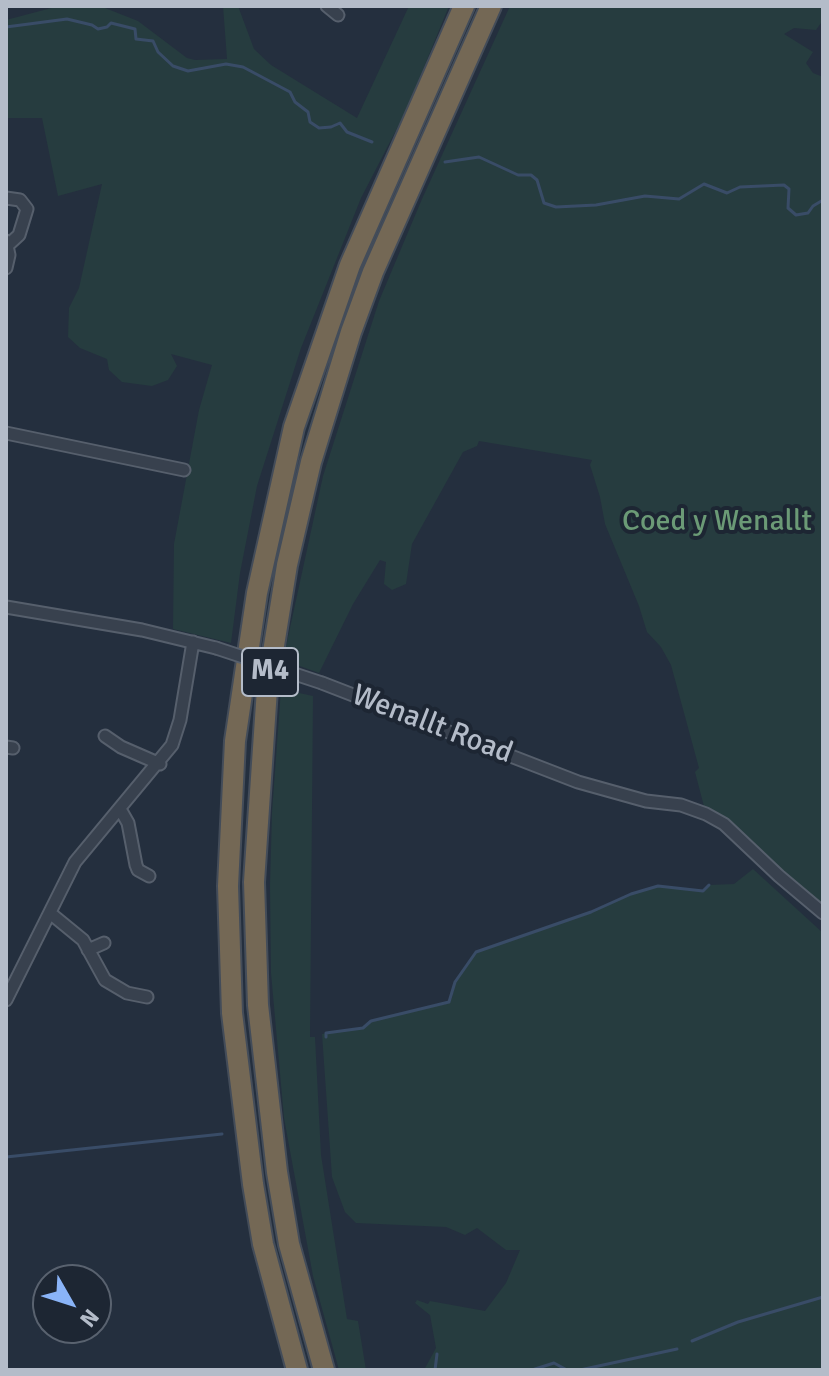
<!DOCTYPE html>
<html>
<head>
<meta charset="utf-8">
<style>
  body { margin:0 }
  #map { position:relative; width:829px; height:1376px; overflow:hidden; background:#242f3e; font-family:Signika,sans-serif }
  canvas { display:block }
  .frame { position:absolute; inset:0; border:8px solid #b4bcc9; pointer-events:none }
  .north { position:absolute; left:32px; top:1264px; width:80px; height:80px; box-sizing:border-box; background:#1d2633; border:2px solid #59626f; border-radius:50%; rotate:129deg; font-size:22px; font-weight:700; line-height:32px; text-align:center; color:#b4bcc9 }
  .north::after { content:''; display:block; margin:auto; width:28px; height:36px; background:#8ab4f8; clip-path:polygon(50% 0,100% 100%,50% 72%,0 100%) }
</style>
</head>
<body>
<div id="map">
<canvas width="829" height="1376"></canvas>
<div class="frame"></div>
<div class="north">N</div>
</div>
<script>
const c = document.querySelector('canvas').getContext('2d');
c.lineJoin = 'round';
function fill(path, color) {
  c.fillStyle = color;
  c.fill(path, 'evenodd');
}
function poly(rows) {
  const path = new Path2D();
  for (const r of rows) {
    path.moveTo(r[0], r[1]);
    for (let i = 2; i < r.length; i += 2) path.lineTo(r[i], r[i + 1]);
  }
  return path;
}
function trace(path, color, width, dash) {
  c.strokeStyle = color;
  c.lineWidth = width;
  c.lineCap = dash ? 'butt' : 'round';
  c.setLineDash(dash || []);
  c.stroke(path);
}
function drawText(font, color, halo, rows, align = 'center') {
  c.font = font + ' Signika,sans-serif';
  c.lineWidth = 8;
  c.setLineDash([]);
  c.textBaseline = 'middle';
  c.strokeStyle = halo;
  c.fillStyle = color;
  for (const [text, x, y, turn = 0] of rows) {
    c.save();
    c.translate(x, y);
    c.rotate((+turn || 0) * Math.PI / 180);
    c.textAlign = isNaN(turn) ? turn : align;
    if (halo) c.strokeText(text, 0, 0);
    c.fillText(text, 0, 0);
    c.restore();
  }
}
const green = poly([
  [59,6,100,6,138,21,187,58,195,60,227,59,223,6,238,6,254,49,271,65,357,118,409,6,449,6,406,111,361,198,301,348,257,486,240,573,231,643,173,629,174,544,199,410,212,365,171,354,177,366,168,380,152,386,122,382,109,370,107,359,80,348,68,337,69,308,79,288,102,184,58,196,42,118,6,118,6,20],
  [510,6,823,6,823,20,816,30,794,28,784,34,813,52,806,63,813,73,823,77,823,913,706,814,695,772,699,768,671,665,661,647,647,632,639,606,605,524,600,497,590,465,592,460,479,441,477,446,463,452,412,544,406,584,392,590,384,584,386,562,380,560,353,604,319,673,283,660,323,476,379,301,422,199],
  [281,689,313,696,310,1037,315,1037,321,1155,347,1319,358,1321,366,1370,339,1370,313,1276,284,1118,271,973,270,886,272,812],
  [753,869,823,933,823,1370,424,1370,436,1348,430,1315,415,1303,417,1300,428,1304,430,1301,485,1311,506,1283,520,1250,506,1250,477,1228,465,1235,446,1227,356,1223,345,1212,332,1177,322,1034,363,1028,371,1021,449,1003,452,998,455,982,476,952,591,912,631,894,658,886,703,891,709,885,734,884]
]);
const stream = poly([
  [6,27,67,19,92,25,98,29,107,27,111,23,135,29,136,39,153,41,158,52,173,66,188,71,226,64,243,67,290,92,295,102,308,112,310,122,319,128,331,127,340,123,347,132,372,142],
  [445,162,479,157,518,175,531,175,537,180,544,203,556,207,596,205,645,196,679,199,704,184,727,193,740,187,784,185,789,189,788,208,796,215,808,213,813,206,823,200],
  [326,1037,326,1033,363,1028,371,1021,449,1002,455,982,476,952,591,912,631,894,658,886,703,891,709,885],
  [6,1157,222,1134],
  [692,1341,738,1322,823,1297],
  [435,1370,437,1354],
  [532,1370,554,1363,567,1370],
  [580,1370,677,1349]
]);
const minor = poly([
  [327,6,338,15],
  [6,198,20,200,27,209,19,235,7,246],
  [6,268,9,255,6,241],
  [6,433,184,470],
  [6,607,142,630,216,648],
  [322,683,578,782,646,801,681,805,706,814,724,824,779,876,823,913],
  [105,736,121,747,160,764],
  [6,747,13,748],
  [120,809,128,823,136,865,138,870,149,876],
  [50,913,83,940,105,980,127,993,147,997],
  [88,950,104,943],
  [6,1000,75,862,172,745,180,720,193,642]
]);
const motorway = poly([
  [297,1370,263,1244,253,1184,232,1013,228,886,235,741,257,593,294,427,350,265,464,6],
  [324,1370,289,1244,277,1172,258,1005,254,882,267,689,287,565,311,462,351,332,373,272,491,6]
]);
const minorBridge = poly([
  [216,648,322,683]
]);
const shields = [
  [270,672,56]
];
const shieldNames = [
  ["M4",270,672]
];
const parkNames = [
  ["Coed y Wenallt",717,522]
];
const streetNames = [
  ["Wenallt Road",432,725,21]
];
fill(green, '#263c3f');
trace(stream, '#394c67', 3);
trace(minor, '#565f6c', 15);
trace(motorway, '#434c59', 24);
trace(minor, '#38414e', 11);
trace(motorway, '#746855', 20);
trace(minorBridge, '#565f6c', 15, []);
trace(minorBridge, '#38414e', 11);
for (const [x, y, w] of shields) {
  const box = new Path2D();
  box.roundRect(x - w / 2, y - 24, w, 48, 6);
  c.fillStyle = '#1d2633';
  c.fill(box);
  trace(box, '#b4bcc9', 2);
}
drawText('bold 28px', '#b4bcc9', null, shieldNames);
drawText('30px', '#6b9a76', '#1d2633', parkNames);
drawText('30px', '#b4bcc9', '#1d2633', streetNames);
</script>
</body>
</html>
